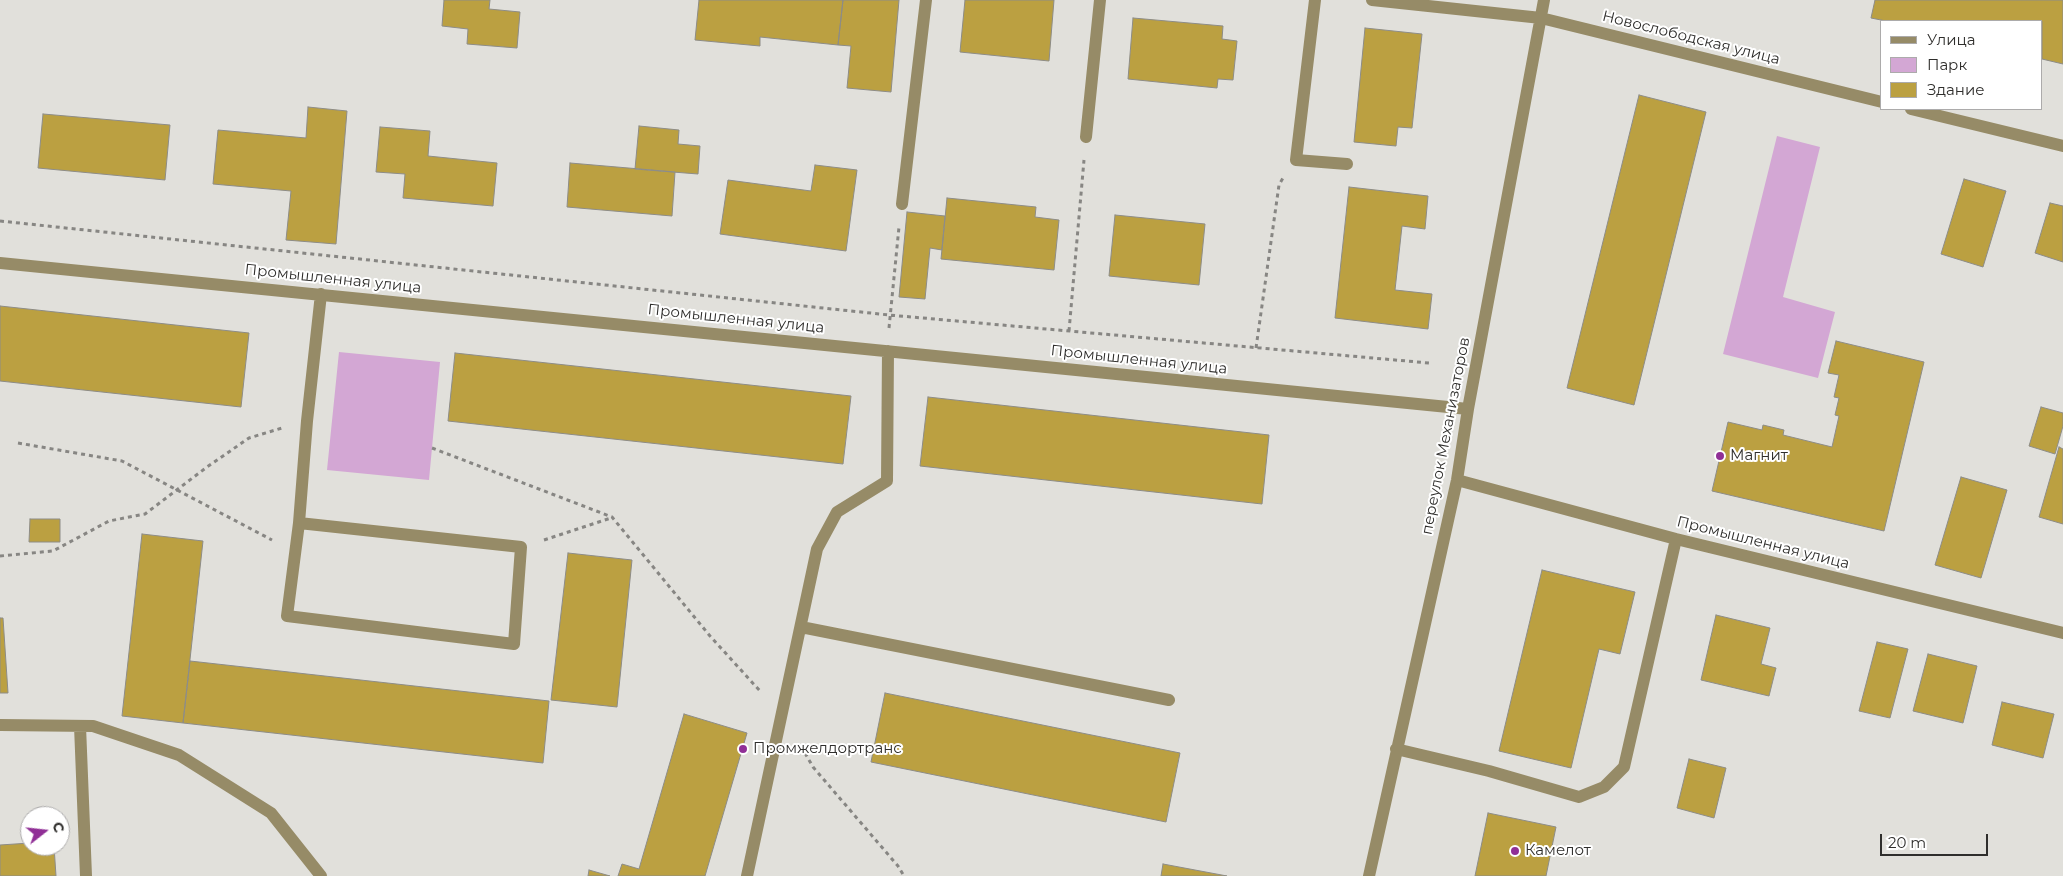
<!DOCTYPE html>
<html>
<head>
<meta charset="utf-8">
<style>
  body { margin:0 }
  #map { position:relative; width:2063px; height:876px; overflow:hidden; background:#e1e0db; font-family:Montserrat,sans-serif }
  canvas { display:block }
  .legend { position:absolute; left:1880px; top:20px; width:162px; height:90px; box-sizing:border-box; background:#fff; border:1px solid #acabab; margin:0; padding:6px 9px; list-style:none; font-size:15px; color:#2f2e2c }
  .legend li { display:flex; align-items:center; gap:10px; height:25px }
  .legend b { width:25px; border:1px solid #acabab }
  .north { position:absolute; left:20px; top:806px; width:50px; height:50px; box-sizing:border-box; background:#fff; border:1px solid #acabab; border-radius:50%; rotate:74deg; font-size:14px; font-weight:700; line-height:20px; text-align:center; color:#2f2e2c }
  .north::after { content:''; display:block; margin:auto; width:18px; height:22px; background:#902f96; clip-path:polygon(50% 0,100% 100%,50% 72%,0 100%) }
  .scale { position:absolute; left:1880px; top:834px; width:108px; height:22px; box-sizing:border-box; border:2px solid #2f2e2c; border-top:0; padding-left:6px; font-size:15px; line-height:18px; white-space:nowrap; color:#2f2e2c; -webkit-text-stroke:4px #fff; paint-order:stroke }
</style>
</head>
<body>
<div id="map">
<canvas width="2063" height="876"></canvas>
<ul class="legend">
<li><b style="height:6px;background:#968b67"></b>Улица</li>
<li><b style="height:14px;background:#d3a7d4"></b>Парк</li>
<li><b style="height:14px;background:#bba041"></b>Здание</li>
</ul>
<div class="north">С</div>
<div class="scale">20 m</div>
</div>
<script>
const c = document.querySelector('canvas').getContext('2d');
c.lineJoin = 'round';
function fill(path, color) {
  c.fillStyle = color;
  c.fill(path, 'evenodd');
}
function poly(rows) {
  const path = new Path2D();
  for (const r of rows) {
    path.moveTo(r[0], r[1]);
    for (let i = 2; i < r.length; i += 2) path.lineTo(r[i], r[i + 1]);
  }
  return path;
}
function trace(path, color, width, dash) {
  c.strokeStyle = color;
  c.lineWidth = width;
  c.lineCap = dash ? 'butt' : 'round';
  c.setLineDash(dash || []);
  c.stroke(path);
}
function drawText(font, color, halo, rows, align = 'center') {
  c.font = font + ' Montserrat,sans-serif';
  c.lineWidth = 4;
  c.setLineDash([]);
  c.textBaseline = 'middle';
  c.strokeStyle = halo;
  c.fillStyle = color;
  for (const [text, x, y, turn = 0] of rows) {
    c.save();
    c.translate(x, y);
    c.rotate((+turn || 0) * Math.PI / 180);
    c.textAlign = isNaN(turn) ? turn : align;
    if (halo) c.strokeText(text, 0, 0);
    c.fillText(text, 0, 0);
    c.restore();
  }
}
const green = poly([
  [1777,136,1820,147,1783,297,1835,312,1818,378,1723,354],
  [339,352,440,362,429,480,327,470]
]);
const building = poly([
  [444,0,490,0,489,9,520,12,517,48,467,44,468,29,442,26,444,0],
  [699,0,843,0,838,45,760,37,760,46,695,40,699,0],
  [843,0,899,0,891,92,847,88,851,46,838,45,843,0],
  [965,0,1054,0,1049,61,960,52,965,0],
  [1875,0,2063,0,2063,64,2042,59,2042,21,1886,21,1871,18,1875,0],
  [1133,18,1223,26,1222,39,1237,41,1233,80,1218,79,1217,88,1128,79,1133,18],
  [1365,28,1422,34,1412,128,1398,127,1396,146,1354,142,1365,28],
  [1639,95,1706,112,1634,405,1567,388,1639,95],
  [308,107,347,111,336,244,286,240,291,191,213,184,218,130,306,138,308,107],
  [43,114,170,125,165,180,38,168,43,114],
  [639,126,679,130,678,144,700,146,698,174,635,169,639,126],
  [380,127,430,131,428,156,497,163,493,206,403,198,405,174,376,172,380,127],
  [570,163,675,172,672,216,567,207,570,163],
  [815,165,857,170,846,251,720,234,728,180,811,191,815,165],
  [1964,179,2006,191,1983,267,1941,254,1964,179],
  [1349,187,1428,196,1425,229,1402,226,1395,290,1432,294,1428,329,1335,318,1349,187],
  [947,198,1036,207,1035,217,1059,220,1054,270,941,259,947,198],
  [2050,203,2063,206,2063,262,2035,253,2050,203],
  [907,212,945,216,942,250,930,248,925,299,899,297,907,212],
  [1115,215,1205,224,1199,285,1109,276,1115,215],
  [0,306,249,333,241,407,0,381,0,306],
  [1836,341,1924,362,1884,531,1712,491,1728,422,1762,430,1763,425,1784,430,1783,435,1832,447,1839,416,1835,415,1839,398,1834,397,1839,375,1828,373,1836,341],
  [455,353,851,396,843,464,448,421,455,353],
  [928,397,1269,435,1262,504,920,466,928,397],
  [2041,407,2063,413,2063,426,2055,454,2029,446,2041,407],
  [2059,447,2063,449,2063,524,2039,517,2059,447],
  [1961,477,2007,490,1981,578,1935,565,1961,477],
  [30,519,60,519,60,542,29,542,30,519],
  [142,534,203,541,183,723,122,716,142,534],
  [568,553,632,560,617,707,551,700,568,553],
  [1542,570,1635,592,1620,654,1599,649,1571,768,1499,751,1542,570],
  [1716,615,1770,628,1761,664,1776,668,1769,696,1701,680,1716,615],
  [0,618,3,618,8,693,0,693,0,618],
  [1877,642,1908,649,1890,718,1859,711,1877,642],
  [1928,654,1977,666,1963,723,1913,711,1928,654],
  [190,661,549,701,543,763,183,723,190,661],
  [885,693,1180,753,1166,822,871,762,885,693],
  [2002,702,2054,714,2043,758,1992,745,2002,702],
  [684,714,747,733,705,876,618,876,622,864,639,869,684,714],
  [1689,759,1726,768,1714,818,1677,808,1689,759],
  [1488,813,1556,827,1546,876,1475,876,1488,813],
  [30,843,30,846,54,846,56,876,0,876,0,845,30,843],
  [1163,864,1227,876,1161,876,1163,864],
  [589,870,610,876,588,876,589,870]
]);
const path = poly([
  [0,221,889,315,1429,363],
  [889,328,899,227],
  [1069,331,1084,160],
  [1256,348,1279,185,1283,178],
  [18,443,122,461,272,540],
  [432,448,612,517,710,636,760,691],
  [544,540,611,518],
  [0,556,53,551,109,521,145,514,207,467,249,438,282,428],
  [801,746,813,767,898,866,904,876]
]);
const minor = poly([
  [1315,0,1296,160,1347,164],
  [1372,0,1541,18,1882,102],
  [1911,109,2063,146],
  [1086,137,1100,0],
  [902,204,926,0],
  [0,263,1468,409],
  [1457,480,1676,539,2063,633],
  [299,523,287,616,514,644,521,547,299,523,307,421,321,294],
  [801,627,1169,700],
  [0,725,93,726,179,755,271,813,321,876],
  [80,726,86,876],
  [1396,749,1489,771,1579,797,1604,787,1624,767,1676,539],
  [747,876,817,549,837,512,887,481,888,351],
  [1369,876,1457,480,1468,409,1544,0]
]);
const markers = [
  [1720,456,5,"#902f96"],
  [743,749,5,"#902f96"],
  [1515,851,5,"#902f96"]
];
const streetNames = [
  ["Новослободская улица",1691,38,14],
  ["Промышленная улица",333,279,6],
  ["Промышленная улица",736,319,6],
  ["Промышленная улица",1139,360,6],
  ["переулок Механизаторов",1446,436,-79],
  ["Промышленная улица",1763,543,14]
];
const poiNames = [
  ["Магнит",1730,456],
  ["Промжелдортранс",753,749],
  ["Камелот",1525,851]
];
fill(green, '#d3a7d4');
fill(building, '#bba041');
trace(building, '#8d8c87', 1);
trace(path, '#878683', 3, [4, 4]);
trace(minor, '#968b67', 12);
for (const [x, y, r, color] of markers) {
  const dot = new Path2D();
  dot.arc(x, y, r, 0, 2 * Math.PI);
  c.fillStyle = color;
  c.fill(dot);
  trace(dot, '#fff', 2);
}
drawText('15px', '#2f2e2c', '#fff', streetNames);
drawText('15px', '#2f2e2c', '#fff', poiNames, 'left');
</script>
</body>
</html>
